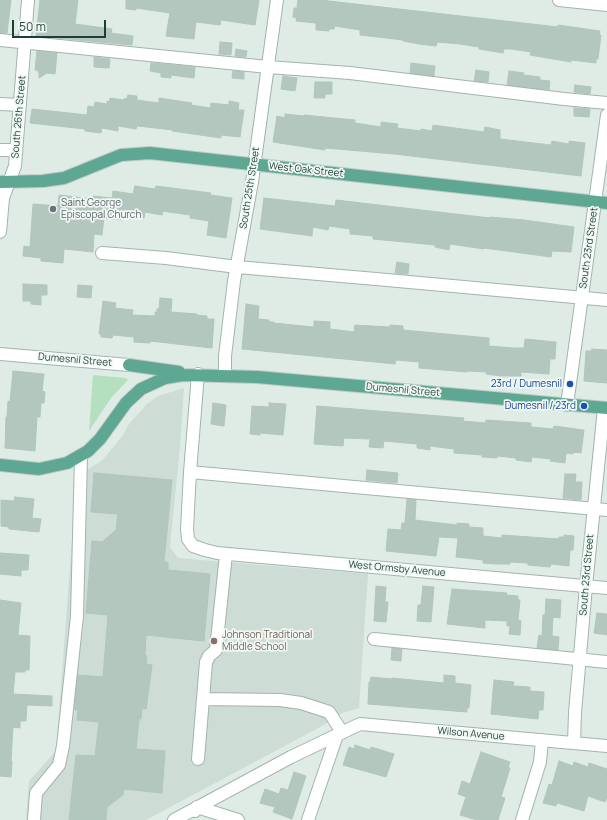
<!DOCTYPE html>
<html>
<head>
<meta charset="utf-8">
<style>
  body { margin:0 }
  #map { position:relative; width:607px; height:820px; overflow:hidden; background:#dfece6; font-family:Manrope,sans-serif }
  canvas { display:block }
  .scale { position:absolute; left:12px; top:20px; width:94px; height:18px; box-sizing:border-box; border:2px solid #1e3e35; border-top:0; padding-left:5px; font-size:12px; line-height:14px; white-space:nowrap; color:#1e3e35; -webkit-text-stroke:3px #f0f8f4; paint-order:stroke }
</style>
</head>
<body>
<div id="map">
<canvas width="607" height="820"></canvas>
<div class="scale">50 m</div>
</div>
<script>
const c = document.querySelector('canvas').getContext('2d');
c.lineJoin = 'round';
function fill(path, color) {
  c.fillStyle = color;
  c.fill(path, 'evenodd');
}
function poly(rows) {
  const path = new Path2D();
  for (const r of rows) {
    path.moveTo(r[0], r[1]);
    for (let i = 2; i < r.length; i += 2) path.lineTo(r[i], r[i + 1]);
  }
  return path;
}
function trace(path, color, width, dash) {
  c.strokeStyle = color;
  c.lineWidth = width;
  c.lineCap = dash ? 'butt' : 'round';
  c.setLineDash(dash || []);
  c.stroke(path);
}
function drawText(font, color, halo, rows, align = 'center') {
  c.font = font + ' Manrope,sans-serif';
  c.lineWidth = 3.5;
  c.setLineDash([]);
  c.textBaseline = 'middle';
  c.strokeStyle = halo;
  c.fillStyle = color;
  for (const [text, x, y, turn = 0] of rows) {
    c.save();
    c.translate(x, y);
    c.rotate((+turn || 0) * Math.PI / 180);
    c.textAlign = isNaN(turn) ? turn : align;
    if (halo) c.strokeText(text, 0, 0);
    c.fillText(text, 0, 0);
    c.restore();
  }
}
const built = poly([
  [184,388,180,447,170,547,178,558,368,574,359,708,342,713,322,726,146,820,26,820,29,781,56,751,77,476,100,462,106,456,123,435,129,424,147,404,158,396]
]);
const green = poly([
  [93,375,126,378,128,380,111,398,89,431]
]);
const building = poly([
  [0,0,11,0,7,33,0,33,0,0],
  [40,0,78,0,75,24,112,29,111,33,133,36,132,45,36,36,40,0],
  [126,0,259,0,255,25,221,20,220,25,196,22,194,39,166,36,170,13,136,8,136,10,126,9,126,0],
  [298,0,320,0,558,27,558,25,600,31,599,35,601,35,598,59,596,59,596,63,571,60,571,62,530,55,531,52,511,49,504,49,503,53,479,49,479,47,460,44,437,42,436,46,419,44,403,41,403,40,360,35,360,30,335,26,334,29,329,29,329,31,316,30,316,23,296,21,297,18,293,17,294,8,297,8,298,0],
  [220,42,232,43,231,55,219,54,220,42],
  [236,49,247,51,246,57,235,56,236,49],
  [37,51,57,53,55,74,47,73,39,78,39,72,38,72,38,70,35,70,37,51],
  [94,57,110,59,109,68,94,67,94,57],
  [151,63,195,67,194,78,171,75,171,78,161,77,161,73,150,71,151,63],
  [411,63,435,66,434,76,410,73,411,63],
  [476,70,489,72,488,82,474,81,476,70],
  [233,71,244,72,244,79,232,78,233,71],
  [509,71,524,73,523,75,540,77,540,80,550,81,549,90,507,85,509,71],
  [283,76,297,78,295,91,281,89,283,76],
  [315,82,332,82,332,94,325,94,325,98,314,98,315,82],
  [575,85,591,87,590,94,574,92,575,85],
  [128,95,137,96,137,100,159,103,159,98,192,103,191,105,210,108,211,103,229,105,229,101,239,103,238,110,244,110,240,137,221,135,221,138,172,131,173,130,137,126,136,129,118,126,118,131,102,128,101,133,85,131,85,129,30,123,32,109,87,115,88,106,94,107,95,102,107,104,107,101,109,102,110,98,124,100,125,98,127,99,128,95],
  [574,108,590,109,589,117,574,116,574,108],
  [285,114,303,116,304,115,355,120,355,123,381,127,381,122,398,124,397,128,421,131,421,129,432,131,433,125,484,132,485,127,500,130,500,139,551,145,552,141,569,144,569,141,585,143,581,176,394,154,325,148,325,150,273,142,277,116,285,118,285,114],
  [135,186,155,189,156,186,211,193,210,195,232,198,226,238,207,235,209,221,190,218,190,215,169,212,163,211,162,215,145,212,144,218,127,215,127,218,121,217,121,220,104,218,102,235,94,234,93,252,64,249,63,263,41,261,41,258,23,256,24,246,30,247,33,204,58,206,59,195,93,199,93,196,112,198,113,191,133,194,135,186],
  [264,198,335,206,336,200,490,218,490,217,524,220,574,227,571,252,552,251,551,257,484,248,484,249,450,244,449,250,435,247,435,245,373,239,373,236,350,234,350,229,329,226,328,230,313,227,312,236,260,229,264,198],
  [397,262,409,264,408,274,395,273,397,262],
  [23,284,47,285,47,295,41,295,41,305,31,304,31,301,23,301,23,284],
  [78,285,92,286,91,298,77,297,78,285],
  [160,298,172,299,171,312,197,314,197,315,207,316,207,319,214,319,212,348,150,341,150,343,134,342,134,337,113,335,112,338,101,337,101,334,99,334,103,301,116,303,115,308,133,310,132,315,155,316,155,312,157,312,157,309,159,309,160,298],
  [246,304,259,306,258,319,269,320,269,322,274,322,273,323,314,327,314,321,330,322,330,329,354,332,355,325,390,327,390,325,403,326,403,330,489,338,489,346,513,348,524,348,525,339,556,342,555,359,550,359,549,374,521,372,521,376,501,376,486,374,487,372,467,371,467,372,419,368,419,362,396,360,395,364,242,349,246,304],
  [592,349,607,350,607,383,584,381,586,351,591,351,592,349],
  [13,371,44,374,42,391,45,392,44,403,41,403,40,417,37,417,35,451,5,448,6,417,7,417,8,401,10,402,13,371],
  [213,403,226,405,224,426,211,424,213,403],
  [269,403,286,404,283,435,260,433,260,435,250,434,252,406,269,407,269,403],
  [317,406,464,418,463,421,485,423,486,420,531,423,531,427,553,429,554,426,584,430,581,453,573,452,573,454,566,453,565,463,550,461,551,459,532,457,531,462,516,460,516,458,497,456,497,458,482,457,482,455,454,453,454,449,430,446,430,450,417,448,417,444,384,441,383,448,369,447,370,439,344,438,343,446,314,444,317,406],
  [367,470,398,473,397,483,366,480,367,470],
  [94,473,172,480,164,562,168,562,168,570,210,574,204,641,146,635,145,655,147,656,146,664,152,665,146,709,142,708,141,719,139,719,136,749,165,751,162,793,124,789,123,795,107,807,106,820,69,820,76,755,95,756,99,722,77,720,78,710,75,710,75,700,78,675,103,677,108,615,86,613,92,541,102,542,116,530,118,514,91,512,94,473],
  [565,474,576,474,575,482,582,482,581,500,563,498,565,474],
  [15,497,34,499,32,518,41,519,39,532,9,529,9,527,1,526,1,500,14,501,15,497],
  [407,499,416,500,415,520,457,525,457,523,469,524,469,527,483,528,483,536,502,538,502,535,559,539,559,537,564,537,564,535,574,536,573,550,570,550,569,566,551,564,550,567,528,565,528,563,510,562,510,564,496,564,483,563,483,560,456,557,458,538,439,537,436,556,386,551,388,529,401,530,402,523,405,523,407,499],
  [0,553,29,555,28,570,21,570,21,576,0,574,0,553],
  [376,586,386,587,385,602,388,602,386,622,374,621,376,586],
  [423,586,434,587,431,622,417,621,418,605,421,605,423,586],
  [452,589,507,593,506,595,518,596,518,600,520,600,518,620,521,621,520,635,509,634,510,626,507,626,507,621,485,620,485,628,447,624,452,589],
  [546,599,561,600,560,618,553,617,552,636,559,637,558,650,537,648,539,635,542,636,543,615,545,615,546,599],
  [0,600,21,603,18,635,30,636,29,670,25,670,25,672,15,672,13,694,52,696,52,706,27,705,26,721,20,721,20,728,13,727,11,761,12,761,11,777,0,776,0,600],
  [597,613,607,614,607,635,594,633,597,613],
  [392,648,402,649,401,661,391,660,392,648],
  [444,675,455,676,455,683,471,685,469,708,467,708,467,712,368,704,369,682,370,682,371,677,391,679,392,678,444,683,444,675],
  [494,680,514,682,513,686,530,687,530,691,544,692,543,710,539,710,538,719,491,714,494,680],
  [355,745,370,750,371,747,394,754,386,777,343,765,349,747,354,749,355,745],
  [481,752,510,762,508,767,510,768,501,797,505,798,498,820,477,820,460,815,466,797,458,794,462,781,470,784,481,752],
  [559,761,573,766,574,762,588,767,589,763,607,769,607,797,605,802,588,796,584,811,557,803,556,806,543,803,549,784,552,785,559,761],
  [294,772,306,776,292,819,273,812,275,807,260,803,265,789,279,794,281,788,288,790,294,772]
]);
const minor = poly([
  [559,0,607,5],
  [0,40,268,67,350,73,564,99,607,103],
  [0,104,20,105],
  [0,150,16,150],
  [0,232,3,198,15,166,28,0],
  [102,253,166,258,237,267,376,279,607,300],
  [0,354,129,365],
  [198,374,190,472,187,529,188,539,193,546,205,550,217,553,607,588],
  [225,375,225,356,234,281,252,182,277,0],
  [567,405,607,115],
  [190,472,607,510],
  [374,639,607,662],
  [203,699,280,700,301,703,329,712,342,732],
  [574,743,575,713,586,586,604,408],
  [198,759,206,662,209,656,216,650,226,554],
  [195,811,197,807,238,820],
  [34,820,36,793,59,765,63,746,77,616,81,456],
  [174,820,291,757,360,724,607,746],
  [308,820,337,735],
  [522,820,540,762,542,740]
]);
const major = poly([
  [0,182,43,181,64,178,121,155,150,153,607,203],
  [129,365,179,372],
  [0,465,39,469,67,463,88,451,100,439,126,403,141,389,165,378,183,375,257,377,607,408]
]);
const markers = [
  [53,209,4,"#6b7280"],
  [570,384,4,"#1a4fb4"],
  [584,406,4,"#1a4fb4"],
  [214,641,4,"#8d6e63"]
];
const streetNames = [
  ["South 26th Street",19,117,-85],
  ["West Oak Street",306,170,6],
  ["South 25th Street",250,188,-81],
  ["South 23rd Street",589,248,-82],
  ["Dumesnil Street",75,360,5],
  ["Dumesnil Street",403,390,5],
  ["West Ormsby Avenue",397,569,5],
  ["South 23rd Street",587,575,-85],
  ["Wilson Avenue",471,734,5]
];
const worshipNames = [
  ["Saint George",61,203],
  ["Episcopal Church",61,215]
];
const transitNames = [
  ["23rd / Dumesnil",562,384],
  ["Dumesnil / 23rd",576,406]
];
const educationNames = [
  ["Johnson Traditional",222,635],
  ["Middle School",222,647]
];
fill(built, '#cddcd5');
fill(green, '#b5e0c0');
fill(building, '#b4c7bf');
trace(building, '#b0c6bd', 1);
trace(minor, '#a1b4ad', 14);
trace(major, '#c0c9c6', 14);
trace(minor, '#fff', 12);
trace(major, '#5ea793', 12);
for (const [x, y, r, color] of markers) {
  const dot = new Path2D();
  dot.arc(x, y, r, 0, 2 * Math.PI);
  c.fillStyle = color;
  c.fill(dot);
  trace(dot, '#f0f8f4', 1.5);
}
drawText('10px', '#1e3e35', '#f0f8f4', streetNames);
drawText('10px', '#5b616d', '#f0f8f4', worshipNames, 'left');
drawText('10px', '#164399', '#f0f8f4', transitNames, 'right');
drawText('10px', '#785e54', '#f0f8f4', educationNames, 'left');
</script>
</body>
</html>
